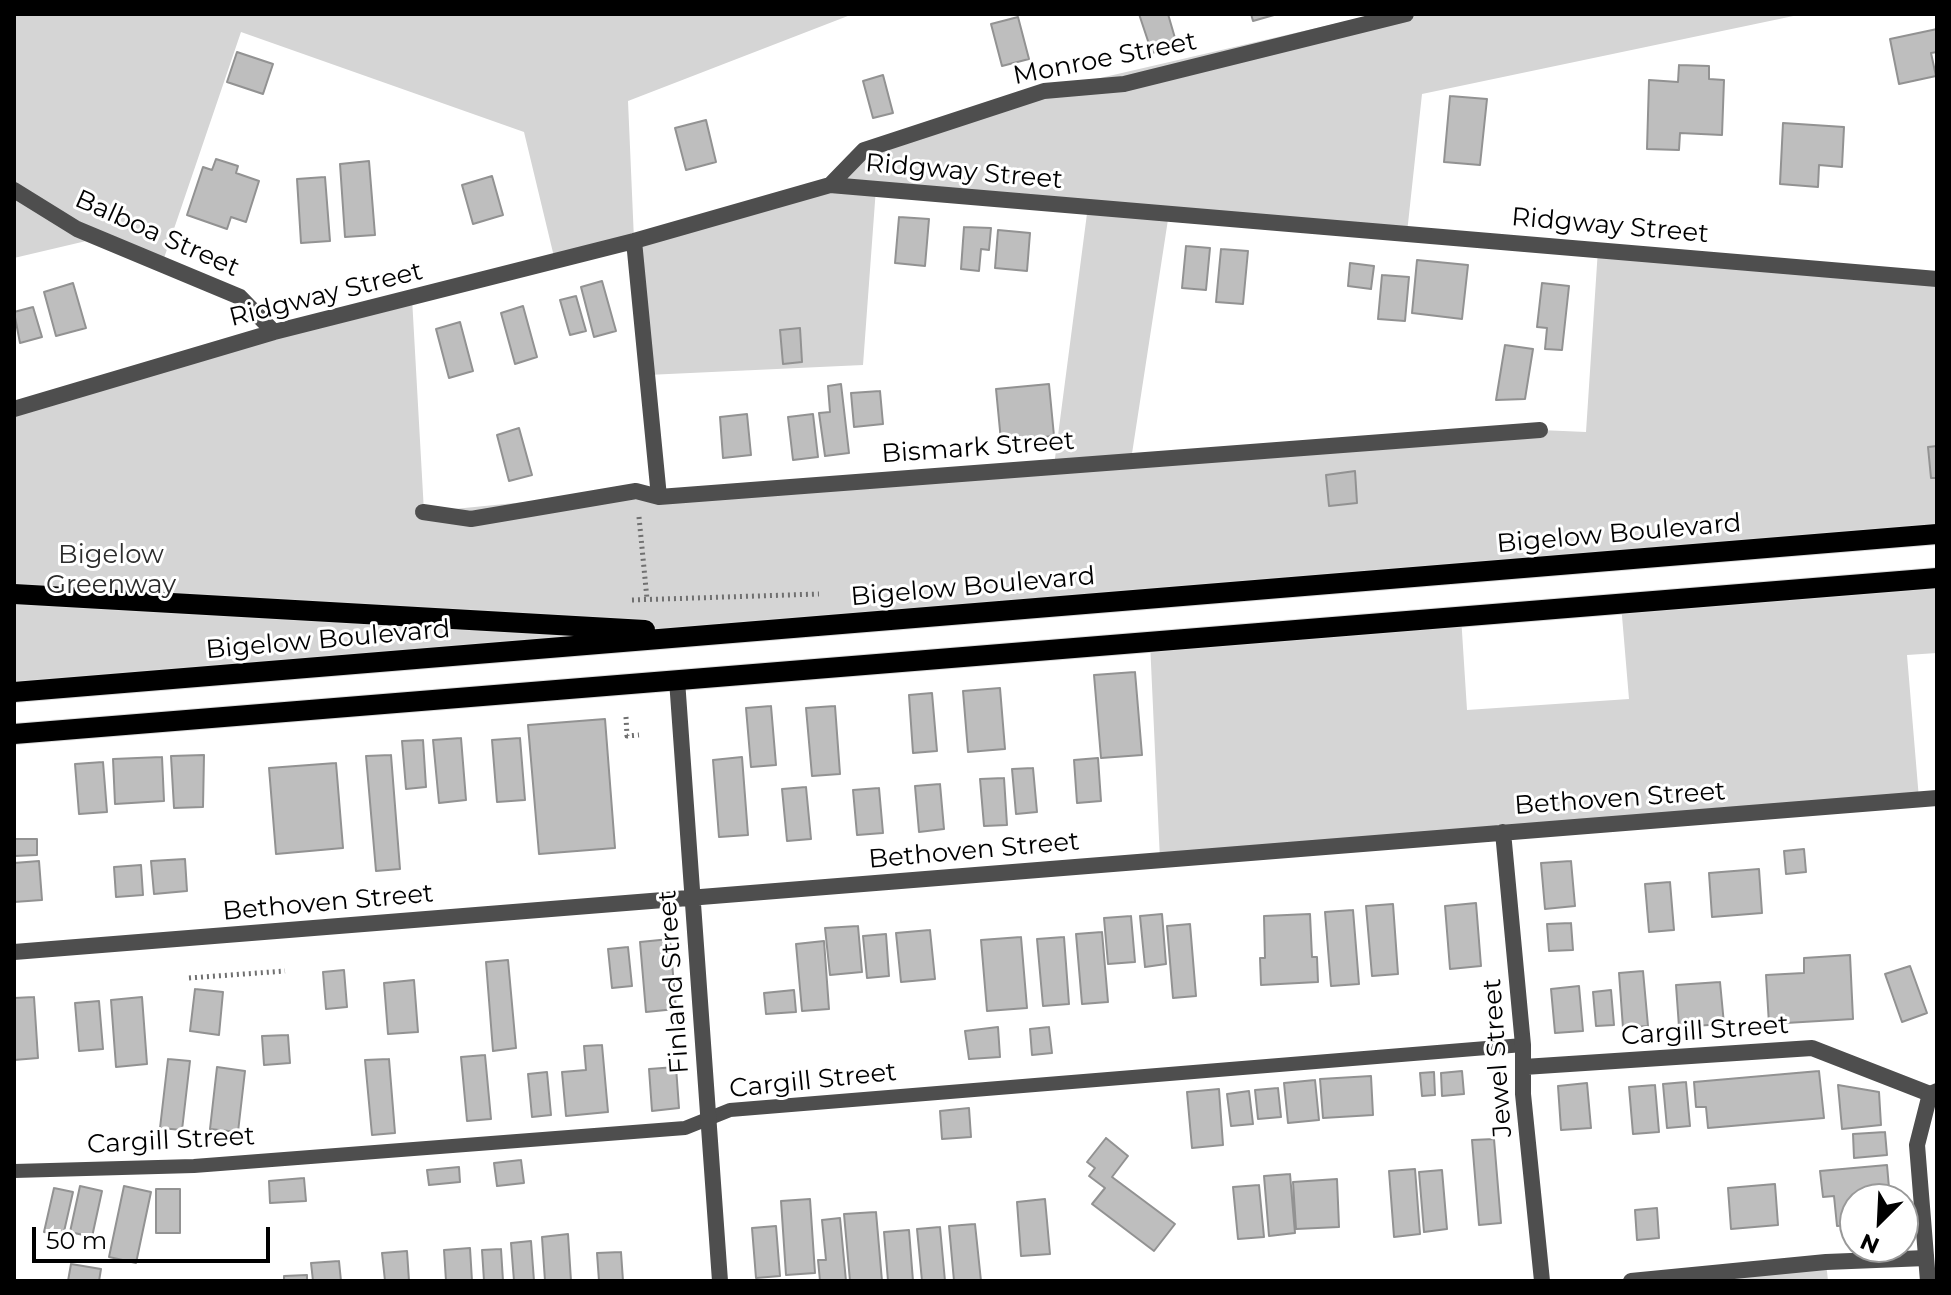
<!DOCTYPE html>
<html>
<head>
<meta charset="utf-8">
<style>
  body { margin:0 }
  #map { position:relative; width:1951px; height:1295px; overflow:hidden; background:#fff; font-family:Montserrat,sans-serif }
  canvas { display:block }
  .frame { position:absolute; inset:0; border:16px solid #000; pointer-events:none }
  .north { position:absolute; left:1839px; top:1183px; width:80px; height:80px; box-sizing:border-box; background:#fff; border:2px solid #999; border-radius:50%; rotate:204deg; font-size:22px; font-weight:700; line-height:32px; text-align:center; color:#000 }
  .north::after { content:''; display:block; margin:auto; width:28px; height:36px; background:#000; clip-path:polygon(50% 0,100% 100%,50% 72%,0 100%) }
  .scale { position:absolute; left:32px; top:1227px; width:238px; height:36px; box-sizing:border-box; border:4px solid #000; border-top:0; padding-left:10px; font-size:24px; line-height:28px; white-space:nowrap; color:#000; -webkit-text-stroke:6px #fff; paint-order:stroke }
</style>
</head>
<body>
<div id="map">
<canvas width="1951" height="1295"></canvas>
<div class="frame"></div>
<div class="north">N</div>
<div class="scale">50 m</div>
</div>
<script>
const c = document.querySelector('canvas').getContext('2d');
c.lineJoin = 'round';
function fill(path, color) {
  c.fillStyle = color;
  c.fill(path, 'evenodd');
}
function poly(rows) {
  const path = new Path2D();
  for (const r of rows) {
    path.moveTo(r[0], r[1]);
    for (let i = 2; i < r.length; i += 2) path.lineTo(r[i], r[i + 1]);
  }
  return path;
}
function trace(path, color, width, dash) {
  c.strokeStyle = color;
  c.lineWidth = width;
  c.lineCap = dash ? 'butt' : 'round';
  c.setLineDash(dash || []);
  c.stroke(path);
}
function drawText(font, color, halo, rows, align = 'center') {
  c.font = font + ' Montserrat,sans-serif';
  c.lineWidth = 6;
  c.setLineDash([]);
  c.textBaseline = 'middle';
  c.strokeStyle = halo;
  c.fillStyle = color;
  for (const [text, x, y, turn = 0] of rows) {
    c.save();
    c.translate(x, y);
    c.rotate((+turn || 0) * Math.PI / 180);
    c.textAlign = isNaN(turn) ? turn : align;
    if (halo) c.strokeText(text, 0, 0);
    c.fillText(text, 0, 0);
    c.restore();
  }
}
const green = poly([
  [14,14,853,14,628,101,634,240,830,186,864,150,1044,91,1377,14,1803,14,1422,94,1407,233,1169,213,1131,460,1540,430,1586,432,1598,249,1937,279,1937,534,14,692,14,409,412,298,424,512,636,491,1054,466,1088,206,876,188,863,365,647,375,634,241,555,261,524,132,241,32,162,264,99,238,14,258],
  [1937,578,1937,653,1907,655,1919,799,1160,860,1150,642,1461,616,1467,710,1629,699,1621,604],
  [1826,1262,1828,1281,1631,1281]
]);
const building = poly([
  [1139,14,1168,14,1177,45,1152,53,1139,14],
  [1251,14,1273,14,1274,15,1253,21,1251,14],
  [1018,17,1029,59,1002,66,991,24,1018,17],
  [1937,29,1937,52,1931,53,1936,76,1899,84,1890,39,1937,29],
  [237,52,273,64,263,94,227,82,237,52],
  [1679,65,1709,66,1709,79,1724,80,1722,135,1680,133,1679,150,1647,149,1649,80,1678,82,1679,65],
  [883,75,893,113,873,118,863,81,883,75],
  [1450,96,1487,99,1480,165,1444,162,1450,96],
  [706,120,716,162,686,170,675,128,706,120],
  [1783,123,1844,127,1842,167,1819,165,1818,187,1780,184,1783,123],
  [216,159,238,166,236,173,259,181,246,222,231,217,227,229,187,215,203,167,212,170,216,159],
  [369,161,375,235,345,237,340,164,369,161],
  [492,176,503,215,473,224,462,185,492,176],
  [325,177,330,241,301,243,297,179,325,177],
  [899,217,929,219,925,266,895,263,899,217],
  [964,227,991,228,989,250,981,249,979,271,961,269,964,227],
  [998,230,1030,233,1027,271,995,268,998,230],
  [1186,246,1210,248,1206,290,1182,288,1186,246],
  [1221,249,1248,251,1243,304,1216,302,1221,249],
  [1417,260,1468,265,1462,319,1412,313,1417,260],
  [1350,263,1374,266,1371,289,1348,286,1350,263],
  [1382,275,1409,277,1405,321,1378,319,1382,275],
  [602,281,616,331,594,337,581,287,602,281],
  [73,283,86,328,56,336,44,292,73,283],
  [1542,283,1569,286,1562,350,1545,349,1547,328,1537,327,1542,283],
  [576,296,586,331,570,335,560,300,576,296],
  [523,306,537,357,515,364,501,313,523,306],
  [33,307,42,337,20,343,14,312,33,307],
  [460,322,473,371,449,378,436,329,460,322],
  [800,328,802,362,783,364,780,330,800,328],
  [1505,345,1533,349,1525,399,1496,400,1505,345],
  [841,384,849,453,825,456,819,413,830,412,828,386,841,384],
  [1049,384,1054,436,1001,441,996,389,1049,384],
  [880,391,883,424,854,427,851,393,880,391],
  [747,414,751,455,723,458,720,417,747,414],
  [813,414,818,457,793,460,788,417,813,414],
  [519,428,532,475,509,481,497,435,519,428],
  [1937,446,1937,478,1931,478,1928,447,1937,446],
  [1355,471,1357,503,1329,506,1326,475,1355,471],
  [1135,672,1142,755,1101,758,1094,675,1135,672],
  [1000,688,1005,749,968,752,963,691,1000,688],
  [932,693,937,751,913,753,909,695,932,693],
  [771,706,776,765,751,767,746,708,771,706],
  [835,706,840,774,812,776,806,708,835,706],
  [605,719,615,848,539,854,528,725,605,719],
  [461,738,466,800,439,803,433,740,461,738],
  [520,738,525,800,497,802,492,740,520,738],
  [423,740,426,787,406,789,402,741,423,740],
  [204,755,203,807,174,808,171,756,204,755],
  [391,755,400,869,376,871,366,756,391,755],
  [162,757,164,801,115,804,113,759,162,757],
  [742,757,748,835,719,837,713,760,742,757],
  [1098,758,1101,801,1077,803,1074,760,1098,758],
  [103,762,107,812,79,814,75,764,103,762],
  [336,763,343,848,276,854,269,768,336,763],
  [1033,768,1037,812,1016,814,1012,769,1033,768],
  [1004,778,1007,825,984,826,980,779,1004,778],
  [940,784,944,829,919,832,915,786,940,784],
  [806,787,811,839,787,841,782,789,806,787],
  [879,788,883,833,857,835,853,790,879,788],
  [14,839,37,839,37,855,14,856,14,839],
  [1804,849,1806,872,1786,874,1784,851,1804,849],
  [185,859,187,891,154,894,151,861,185,859],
  [39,861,42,900,14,902,14,863,39,861],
  [1571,861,1575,906,1545,909,1541,863,1571,861],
  [141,865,143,895,116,897,114,867,141,865],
  [1759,869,1762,913,1712,917,1709,873,1759,869],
  [1670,882,1674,930,1649,932,1645,884,1670,882],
  [1476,903,1481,966,1450,969,1445,906,1476,903],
  [1393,904,1398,974,1372,976,1366,906,1393,904],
  [1353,910,1359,984,1331,986,1325,912,1353,910],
  [1162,914,1166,964,1145,967,1140,916,1162,914],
  [1310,914,1312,957,1317,957,1318,982,1261,985,1260,958,1265,958,1264,916,1310,914],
  [1131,916,1135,962,1108,964,1104,918,1131,916],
  [1571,923,1573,950,1549,951,1547,924,1571,923],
  [1190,924,1196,996,1173,998,1167,926,1190,924],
  [858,926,862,972,830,975,825,928,858,926],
  [930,930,935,979,901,982,896,933,930,930],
  [1102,932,1108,1002,1082,1004,1076,934,1102,932],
  [886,934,889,976,867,978,863,936,886,934],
  [1021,937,1027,1008,987,1011,981,940,1021,937],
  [1064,937,1069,1004,1043,1006,1037,939,1064,937],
  [670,939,676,1009,646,1012,640,942,670,939],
  [824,941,829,1009,802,1011,796,944,824,941],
  [628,947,632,986,612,988,608,949,628,947],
  [1850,955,1853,1019,1769,1024,1766,975,1804,973,1804,958,1850,955],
  [508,960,516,1048,493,1051,486,962,508,960],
  [1910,966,1927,1013,1902,1022,1885,974,1910,966],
  [344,970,347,1007,326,1009,323,972,344,970],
  [1643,971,1648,1026,1623,1028,1619,973,1643,971],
  [414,980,418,1032,388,1034,384,983,414,980],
  [1720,982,1724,1024,1679,1027,1676,985,1720,982],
  [1579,986,1583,1031,1555,1033,1551,989,1579,986],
  [195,989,223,992,219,1035,190,1031,195,989],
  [794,990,796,1012,766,1014,764,993,794,990],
  [1611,990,1614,1025,1596,1026,1593,992,1611,990],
  [34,997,38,1058,14,1060,14,998,34,997],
  [142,997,147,1064,116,1067,111,1000,142,997],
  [99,1001,103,1049,79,1051,75,1003,99,1001],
  [998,1027,1000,1057,969,1059,965,1031,998,1027],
  [1049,1027,1052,1053,1032,1055,1030,1029,1049,1027],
  [288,1035,290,1063,264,1065,262,1036,288,1035],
  [602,1045,608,1112,566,1116,562,1072,586,1070,584,1046,602,1045],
  [485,1055,491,1119,467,1121,461,1057,485,1055],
  [168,1059,190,1061,182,1130,160,1128,168,1059],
  [389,1059,395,1133,372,1135,365,1060,389,1059],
  [217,1067,245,1071,238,1132,210,1129,217,1067],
  [676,1067,679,1108,652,1111,649,1069,676,1067],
  [1462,1071,1464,1094,1442,1096,1441,1073,1462,1071],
  [1819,1071,1824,1118,1708,1128,1706,1107,1696,1107,1694,1082,1819,1071],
  [547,1072,551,1115,532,1117,528,1074,547,1072],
  [1434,1072,1435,1095,1422,1096,1420,1073,1434,1072],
  [1371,1076,1373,1115,1323,1118,1320,1079,1371,1076],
  [1315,1080,1319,1120,1288,1123,1284,1083,1315,1080],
  [1686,1082,1690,1126,1667,1128,1663,1084,1686,1082],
  [1587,1083,1591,1128,1561,1130,1558,1086,1587,1083],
  [1655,1085,1659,1132,1633,1134,1629,1087,1655,1085],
  [1838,1085,1879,1092,1881,1125,1842,1129,1838,1085],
  [1278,1088,1281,1117,1258,1119,1255,1090,1278,1088],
  [1219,1089,1223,1145,1192,1148,1187,1092,1219,1089],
  [1249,1091,1253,1124,1231,1126,1227,1094,1249,1091],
  [969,1108,971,1137,942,1139,940,1111,969,1108],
  [1885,1132,1887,1155,1854,1158,1853,1134,1885,1132],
  [1106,1138,1128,1156,1112,1177,1175,1224,1154,1251,1092,1204,1105,1188,1089,1176,1095,1168,1087,1162,1106,1138],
  [1494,1139,1501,1223,1479,1225,1472,1140,1494,1139],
  [521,1160,524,1183,497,1186,494,1163,521,1160],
  [1887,1165,1890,1199,1855,1199,1855,1225,1837,1226,1834,1196,1823,1197,1820,1171,1887,1165],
  [459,1167,460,1182,429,1185,427,1170,459,1167],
  [1415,1169,1420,1234,1394,1237,1389,1171,1415,1169],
  [1442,1170,1447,1229,1424,1232,1419,1172,1442,1170],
  [1290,1174,1295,1233,1269,1236,1264,1176,1290,1174],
  [304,1178,306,1201,270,1203,269,1181,304,1178],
  [1337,1179,1339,1227,1296,1229,1293,1182,1337,1179],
  [1775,1184,1778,1225,1731,1229,1728,1188,1775,1184],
  [1259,1185,1264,1237,1238,1239,1233,1187,1259,1185],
  [80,1186,102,1191,92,1237,70,1232,80,1186],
  [124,1186,151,1192,136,1263,109,1257,124,1186],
  [54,1188,73,1192,63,1236,44,1232,54,1188],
  [156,1189,180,1189,180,1233,156,1233,156,1189],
  [810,1199,815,1273,786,1275,781,1201,810,1199],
  [1045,1199,1050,1254,1021,1256,1017,1202,1045,1199],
  [1657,1208,1659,1238,1637,1240,1635,1210,1657,1208],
  [876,1212,882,1281,850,1281,844,1214,876,1212],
  [840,1218,846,1281,820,1281,818,1260,826,1260,822,1220,840,1218],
  [975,1224,981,1281,954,1281,949,1226,975,1224],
  [776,1226,780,1276,756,1278,752,1228,776,1226],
  [940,1227,945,1281,922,1281,917,1229,940,1227],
  [909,1230,913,1281,888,1281,884,1232,909,1230],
  [568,1234,571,1281,545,1281,542,1237,568,1234],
  [531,1241,534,1281,514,1281,511,1243,531,1241],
  [470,1248,472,1281,446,1281,444,1250,470,1248],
  [501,1249,503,1281,484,1281,482,1250,501,1249],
  [407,1251,409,1281,385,1281,382,1253,407,1251],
  [621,1252,623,1281,599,1281,597,1253,621,1252],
  [339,1261,341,1281,313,1281,311,1263,339,1261],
  [71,1264,101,1269,99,1281,68,1281,71,1264],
  [307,1275,307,1281,284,1281,284,1276,307,1275]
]);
const path = poly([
  [639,517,647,599],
  [632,600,819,594],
  [626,717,627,736,639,735],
  [189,978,285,971]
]);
const service = poly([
  [14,1171,194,1166,685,1128,730,1110,1523,1045]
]);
const minor = poly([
  [830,185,864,150,1044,91,1124,84,1406,14],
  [14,190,77,229,240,297,274,332],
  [634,241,659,497],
  [14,409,274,332,634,241,830,185,1937,279],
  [423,512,471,519,636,491,659,497,1540,430],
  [677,680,720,1281],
  [1503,832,1523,1045,1523,1094,1542,1281],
  [14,952,1937,798],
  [1524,1067,1812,1048,1930,1094],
  [1631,1281,1826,1262,1926,1258]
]);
const tertiary = poly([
  [1928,1281,1917,1145,1930,1094,1937,1091]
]);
const primary = poly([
  [14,594,645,630],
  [14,692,1937,534],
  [14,734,1937,578]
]);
const streetNames = [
  ["Monroe Street",1105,59,-11],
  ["Ridgway Street",964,172,5],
  ["Ridgway Street",1610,226,5],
  ["Balboa Street",157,234,24],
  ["Ridgway Street",326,295,-14],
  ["Bismark Street",978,448,-4],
  ["Bigelow Boulevard",1619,534,-5],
  ["Bigelow Boulevard",973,587,-5],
  ["Bigelow Boulevard",328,640,-5],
  ["Bethoven Street",1620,799,-4],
  ["Bethoven Street",974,851,-5],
  ["Bethoven Street",328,903,-5],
  ["Finland Street",674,982,-94],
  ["Cargill Street",1705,1031,-4],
  ["Jewel Street",1498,1058,-94],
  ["Cargill Street",813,1081,-6],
  ["Cargill Street",171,1141,-3]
];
const parkNames = [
  ["Bigelow",111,555],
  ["Greenway",111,585]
];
fill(green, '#d5d5d5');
fill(building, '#bebebe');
trace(building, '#929292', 2);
trace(primary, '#dbdbdb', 22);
trace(path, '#707070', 5, [2, 4]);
trace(service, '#4e4e4e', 14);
trace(minor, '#4e4e4e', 16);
trace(tertiary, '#4e4e4e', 16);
trace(primary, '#000', 20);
drawText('26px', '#000', '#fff', streetNames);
drawText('26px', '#2c2c2c', '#fff', parkNames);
</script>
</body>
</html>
